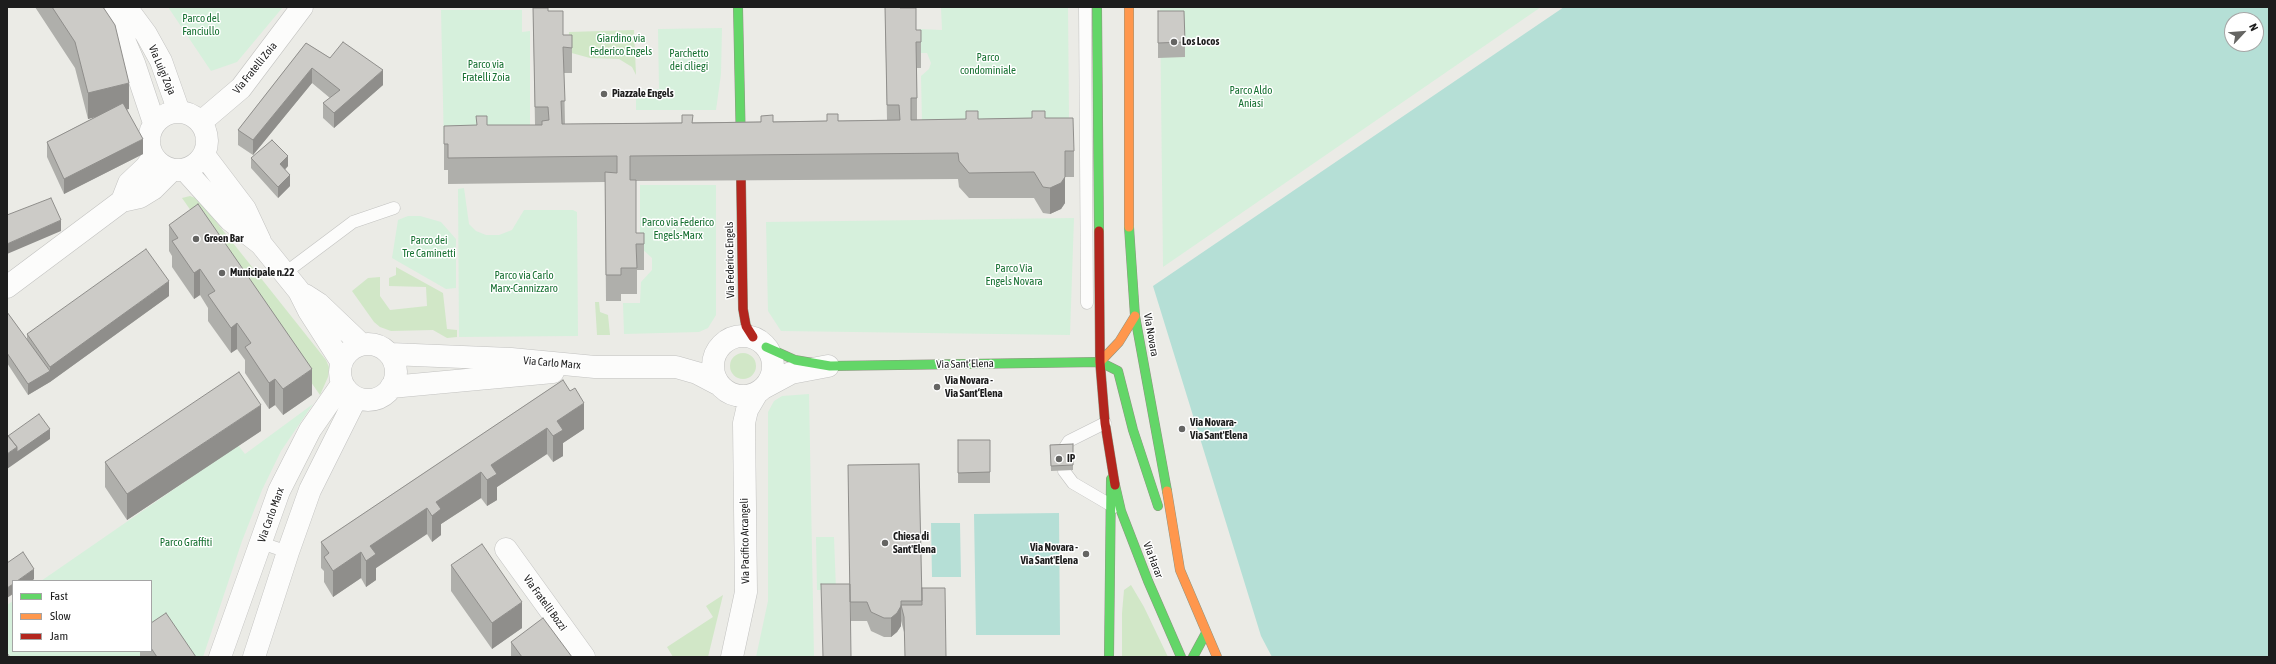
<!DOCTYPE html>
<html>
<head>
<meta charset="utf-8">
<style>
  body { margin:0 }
  #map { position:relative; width:2276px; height:664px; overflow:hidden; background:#ebebe6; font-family:"Asap Condensed",sans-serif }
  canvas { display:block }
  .frame { position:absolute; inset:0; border:8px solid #1d1d1d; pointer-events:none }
  .legend { position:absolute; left:12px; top:580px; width:140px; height:72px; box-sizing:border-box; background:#fff; border:1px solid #a5a5a5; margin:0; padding:5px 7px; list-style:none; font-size:12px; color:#1d1d1d }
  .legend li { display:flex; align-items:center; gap:8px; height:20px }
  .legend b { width:20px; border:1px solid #a5a5a5 }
  .north { position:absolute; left:2224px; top:12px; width:40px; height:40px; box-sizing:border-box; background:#fff; border:1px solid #a5a5a5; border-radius:50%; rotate:64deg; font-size:11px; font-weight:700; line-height:16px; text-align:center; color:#1d1d1d }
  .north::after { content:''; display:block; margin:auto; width:14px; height:18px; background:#656563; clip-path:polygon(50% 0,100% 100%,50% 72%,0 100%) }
</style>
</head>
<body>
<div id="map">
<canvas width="2276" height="664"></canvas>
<div class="frame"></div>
<ul class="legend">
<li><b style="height:5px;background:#63d668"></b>Fast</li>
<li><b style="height:5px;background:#ff974d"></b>Slow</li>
<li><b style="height:5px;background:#b3261e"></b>Jam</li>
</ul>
<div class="north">N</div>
</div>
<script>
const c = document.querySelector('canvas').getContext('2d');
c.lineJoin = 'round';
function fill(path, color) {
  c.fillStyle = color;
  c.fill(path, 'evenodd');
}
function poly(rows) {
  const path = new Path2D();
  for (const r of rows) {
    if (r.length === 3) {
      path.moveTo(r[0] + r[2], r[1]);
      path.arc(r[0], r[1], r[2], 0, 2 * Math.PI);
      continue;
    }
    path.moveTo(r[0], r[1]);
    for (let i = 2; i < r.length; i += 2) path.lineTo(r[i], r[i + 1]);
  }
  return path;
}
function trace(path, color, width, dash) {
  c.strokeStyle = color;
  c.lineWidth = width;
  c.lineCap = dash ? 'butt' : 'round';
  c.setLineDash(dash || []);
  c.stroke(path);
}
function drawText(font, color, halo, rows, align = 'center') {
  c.font = font + ' "Asap Condensed",sans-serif';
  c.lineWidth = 3;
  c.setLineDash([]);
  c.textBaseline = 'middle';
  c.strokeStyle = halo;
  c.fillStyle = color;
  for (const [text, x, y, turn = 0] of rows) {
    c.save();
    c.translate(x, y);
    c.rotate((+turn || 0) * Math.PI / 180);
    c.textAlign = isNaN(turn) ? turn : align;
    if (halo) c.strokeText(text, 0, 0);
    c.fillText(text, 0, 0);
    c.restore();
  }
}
const grass = poly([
  [634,30,636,75,632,67,619,59,590,58,568,52,569,32],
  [190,196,198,199,326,360,329,367,328,377,320,395,182,198],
  [396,267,443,293,447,329,457,330,457,337,447,338,433,330,391,331,380,327,374,322,352,291,368,278,380,277,380,296,390,310,427,306,426,287,389,286,389,278,396,275],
  [595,302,599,302,600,312,608,315,610,335,597,335],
  [743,366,13],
  [1131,585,1144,607,1168,657,1122,657,1122,613,1124,590],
  [723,595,708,657,673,657,667,647,713,617,706,606]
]);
const park = poly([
  [168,7,283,7,237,62,211,71],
  [1068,7,1069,119,922,123,921,76,929,69,931,63,927,53,919,53,919,29,942,30,941,8],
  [1160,7,1541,7,1163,267],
  [441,10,522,10,522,32,530,31,530,135,444,148],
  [722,28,721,74,716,110,636,110,636,90,659,89,658,29],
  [640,185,716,185,716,315,708,328,699,332,624,334,623,303,640,303,641,282,652,270,652,258,640,247],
  [464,188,469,224,476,231,486,235,499,235,512,230,524,210,573,210,577,212,578,336,459,337,458,189],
  [408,216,420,216,441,222,456,239,456,288,446,289,392,258,398,220],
  [1074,218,1070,335,781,331,768,311,766,222],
  [809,394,814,657,756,657,768,601,768,412,774,401,782,396],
  [313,404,281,451,262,490,242,541,203,657,178,657,151,649,151,581,41,581,238,445,245,454],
  [816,537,834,537,836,590,817,590],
  [13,601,13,651,148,651,140,657,7,657,7,605]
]);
const pitch = poly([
  [1564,7,2269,7,2269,657,1272,657,1261,636,1153,286],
  [2232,20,2256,20,2256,44,2232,44],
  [1059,513,1060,635,976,635,974,514],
  [931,523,960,523,961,577,932,577]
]);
const lane = poly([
  [1085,7,1087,303],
  [285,273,353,222,394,208],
  [1064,449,1069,441,1105,423],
  [1064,471,1073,483,1114,507],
  [261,543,288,552]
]);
const street = poly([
  [110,7,134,63,154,123],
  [126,7,146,34,161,61,179,112],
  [178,141,29],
  [201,122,241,88,302,7],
  [204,155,245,209,260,241],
  [185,170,230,220,261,244,299,291,309,311,341,361],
  [122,201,129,183,146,167,153,157],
  [7,287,122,201,140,197,153,189,172,170],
  [305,295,319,304,361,344],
  [743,366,30],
  [368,372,28],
  [390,354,511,359,595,367,676,367,697,373,718,384],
  [391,387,553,372],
  [765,387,791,373,828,366],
  [506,549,584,657],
  [220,657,279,491,310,430,342,384],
  [254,657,288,552,310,490,356,398],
  [732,657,746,592,744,423,747,410,757,393]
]);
const fast = poly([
  [738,7,741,148],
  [1097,7,1099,231],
  [1129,227,1135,316,1167,491],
  [766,347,795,360,830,366,1100,362],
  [1100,362,1118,371,1133,430,1158,506],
  [1115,485,1121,511,1148,581,1181,657],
  [1109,657,1111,479],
  [1193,657,1206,633]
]);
const slow = poly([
  [1129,7,1129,227],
  [1100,362,1119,342,1135,316],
  [1167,491,1180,570,1217,657]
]);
const jam = poly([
  [741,180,743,309,746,326,753,337],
  [1099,231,1100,362,1105,423,1115,485]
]);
const wall = poly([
  [35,7,103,7,129,109,127,109,143,154,64,194,47,157,47,142,97,116,88,119,75,68],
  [885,7,900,8,916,30,921,42,921,68,917,68,917,120,1045,118,1074,151,1074,177,1065,177,1065,203,1061,209,1050,214,1043,213,1034,198,969,198,959,187,958,179,636,181,636,233,644,233,644,270,637,270,637,294,621,294,621,301,606,301,605,182,448,184,448,170,444,170,444,126,535,125,533,8,548,11,563,35,572,35,572,73,564,73,565,124,887,120],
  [1158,11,1185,42,1185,57,1158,58],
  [306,43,330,58,383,85,334,128,323,118,323,103,330,98,312,83,253,155,238,145,238,130],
  [251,158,288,166,285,170,290,186,278,198,251,168],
  [169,225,312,395,283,415,275,405,269,409,245,373,245,360,237,349,231,353,208,321,208,308,200,295,194,299,172,267,172,256,169,251],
  [169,296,50,382,28,395,7,363,7,312,27,340,27,334],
  [563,380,584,429,563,443,563,456,553,462,547,454,497,487,497,500,487,506,481,498,441,524,441,535,432,542,427,534,376,568,376,580,366,587,361,578,333,597,324,582,324,571,321,568,321,542],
  [261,431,127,520,105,487,105,462],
  [958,440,990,440,990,483,958,483],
  [1073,444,1073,470,1051,471,1050,445],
  [848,465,922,588,945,588,904,632,901,621,901,626,897,632,891,637,884,637,871,631,867,621,851,621],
  [451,565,522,628,492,649,451,591],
  [151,623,196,657,140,657,140,651,151,651],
  [511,642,572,657,511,657]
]);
const shadedWall = poly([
  [312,68,312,83,253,155,253,140],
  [383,70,383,85,334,128,334,113],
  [129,83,129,109,88,119,88,93],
  [143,139,143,154,64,194,64,179],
  [288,156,288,166,280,174,280,164],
  [290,175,290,186,278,198,278,187],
  [1065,177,1065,203,1061,209,1050,214,1050,188],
  [61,220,61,231,7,254,7,244],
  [200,269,200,295,194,299,194,273],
  [169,281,169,296,50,382,28,395,28,384,50,371,50,367],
  [237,323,237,349,231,353,231,328],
  [312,369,312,395,283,415,283,389],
  [275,379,275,405,269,409,269,383],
  [584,403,584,429,563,443,563,456,553,462,553,436,557,421],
  [261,405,261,431,127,520,127,494],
  [547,428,547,454,497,487,497,500,487,506,487,480,491,465],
  [50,429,50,439,7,469,7,454,17,447],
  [481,472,481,498,441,524,441,535,432,542,432,516,436,502],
  [427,508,427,534,376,568,376,580,366,587,366,561,370,546],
  [361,552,361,578,333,597,333,571],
  [34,569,34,579,32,581,17,581],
  [13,584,13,594,7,598,7,588],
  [522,602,522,628,492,649,492,623],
  [901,606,901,626,897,632,891,637,891,618]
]);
const building = poly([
  [52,7,103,7,115,25,129,83,88,93,75,42,52,7],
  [885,7,900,7,900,8,916,8,916,30,921,30,921,42,916,42,917,98,911,98,911,120,966,119,966,111,978,111,978,119,1032,118,1032,111,1045,111,1045,118,1073,118,1074,151,1065,151,1065,177,1061,183,1050,188,1043,187,1034,172,969,173,959,161,958,153,630,156,630,180,636,180,636,233,644,233,644,244,636,244,637,268,621,268,621,275,606,275,605,172,617,173,617,156,448,158,448,144,444,144,444,126,477,125,476,116,487,116,487,125,542,125,542,121,549,120,548,107,535,107,533,8,548,8,548,11,563,11,563,35,572,35,572,48,563,47,565,101,561,101,562,124,682,123,682,115,693,115,692,123,761,122,761,116,773,115,773,122,827,121,827,114,838,114,838,121,900,120,899,105,887,105,885,7],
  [1158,11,1184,11,1185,42,1158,43,1158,11],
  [343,42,383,70,334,113,323,103,340,90,312,68,253,140,238,130,306,43,330,58,343,42],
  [123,103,143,139,64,179,47,142,123,103],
  [272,140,288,156,280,164,290,175,278,187,251,158,272,140],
  [51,198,61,220,7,244,7,215,51,198],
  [198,204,312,369,283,389,275,379,269,383,245,347,251,343,237,323,231,328,208,295,215,291,200,269,194,273,172,241,178,238,169,225,198,204],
  [146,249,169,281,50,367,27,334,146,249],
  [7,312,50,371,28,384,7,353,7,312],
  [239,372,261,405,127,494,105,462,239,372],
  [563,380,570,391,575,388,584,403,557,421,563,430,553,436,547,428,491,465,497,474,487,480,481,472,436,502,441,509,432,516,427,508,370,546,376,554,366,561,361,552,333,571,324,557,329,553,321,542,563,380],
  [39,414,50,429,17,452,17,447,8,436,39,414],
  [7,434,17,447,7,454,7,434],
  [958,440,990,440,990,472,958,473,958,440],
  [1073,444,1073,465,1051,466,1050,445,1073,444],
  [919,464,922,601,901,601,901,606,897,613,891,618,884,618,871,612,867,602,850,602,848,465,919,464],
  [482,544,522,602,492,623,451,565,482,544],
  [23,552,34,569,17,581,13,581,13,584,7,588,7,563,23,552],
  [821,584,850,584,851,657,823,657,821,584],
  [922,588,945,588,946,657,905,657,904,617,901,605,922,605,922,588],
  [166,613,196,657,157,657,151,648,151,623,166,613],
  [543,618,572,657,522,657,511,642,543,618],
  [7,653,10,657,7,657,7,653]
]);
const markers = [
  [1174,42,4,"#656563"],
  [604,94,4,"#656563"],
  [196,239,4,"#656563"],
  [222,273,4,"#656563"],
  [937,387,4,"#656563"],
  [1182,429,4,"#656563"],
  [1059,459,4,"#656563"],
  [885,543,4,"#656563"],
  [1086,554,4,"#656563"]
];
const parkNames = [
  ["Parco del",201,19],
  ["Fanciullo",201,32],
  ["Giardino via",621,39],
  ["Federico Engels",621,52],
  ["Parchetto",689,54],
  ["dei ciliegi",689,67],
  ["Parco",988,58],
  ["condominiale",988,71],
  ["Parco via",486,65],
  ["Fratelli Zoia",486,78],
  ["Parco Aldo",1251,91],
  ["Aniasi",1251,104],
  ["Parco via Federico",678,223],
  ["Engels-Marx",678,236],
  ["Parco dei",429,241],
  ["Tre Caminetti",429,254],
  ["Parco Via",1014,269],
  ["Engels Novara",1014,282],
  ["Parco via Carlo",524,276],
  ["Marx-Cannizzaro",524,289],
  ["Parco Graffiti",186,543]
];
const poiNames = [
  ["Los Locos",1182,42],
  ["Piazzale Engels",612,94],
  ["Green Bar",204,239],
  ["Municipale n.22",230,273],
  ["Via Novara -",945,381],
  ["Via Sant‘Elena",945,394],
  ["Via Novara-",1190,423],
  ["Via Sant'Elena",1190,436],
  ["IP",1067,459],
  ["Chiesa di",893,537],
  ["Sant'Elena",893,550],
  ["Via Novara -",1078,548,"right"],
  ["Via Sant'Elena",1078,561,"right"]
];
const streetNames = [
  ["Via Fratelli Zoia",255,68,-51],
  ["Via Luigi Zoja",162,70,67],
  ["Via Federico Engels",730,260,-91],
  ["Via Novara",1151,335,80],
  ["Via Carlo Marx",552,363,5],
  ["Via Sant’Elena",965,364,-1],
  ["Via Carlo Marx",271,515,-70],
  ["Via Pacifico Arcangeli",745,541,-91],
  ["Via Harar",1153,560,69],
  ["Via Fratelli Bozzi",545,603,54]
];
fill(grass, '#d1e7c7');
fill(park, '#d6f0dc');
fill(pitch, '#b5dfd6');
trace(lane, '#c2c2c0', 13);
trace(street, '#c2c2c0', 23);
trace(fast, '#8e9480', 10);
trace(slow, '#8e9480', 10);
trace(jam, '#8e9480', 10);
trace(lane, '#fcfcfb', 12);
trace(street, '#fcfcfb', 22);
trace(fast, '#63d668', 9);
trace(slow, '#ff974d', 9);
trace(jam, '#b3261e', 9);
fill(wall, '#afafab');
fill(shadedWall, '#8f8e8b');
fill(building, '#cccbc7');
trace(building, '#8f8e8b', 1);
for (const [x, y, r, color] of markers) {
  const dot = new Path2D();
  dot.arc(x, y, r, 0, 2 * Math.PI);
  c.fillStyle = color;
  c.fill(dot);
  trace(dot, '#fff', 1.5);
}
drawText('11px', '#167031', '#fff', parkNames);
drawText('bold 11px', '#1d1d1d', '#fff', poiNames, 'left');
drawText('11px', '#1d1d1d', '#fff', streetNames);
</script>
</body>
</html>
